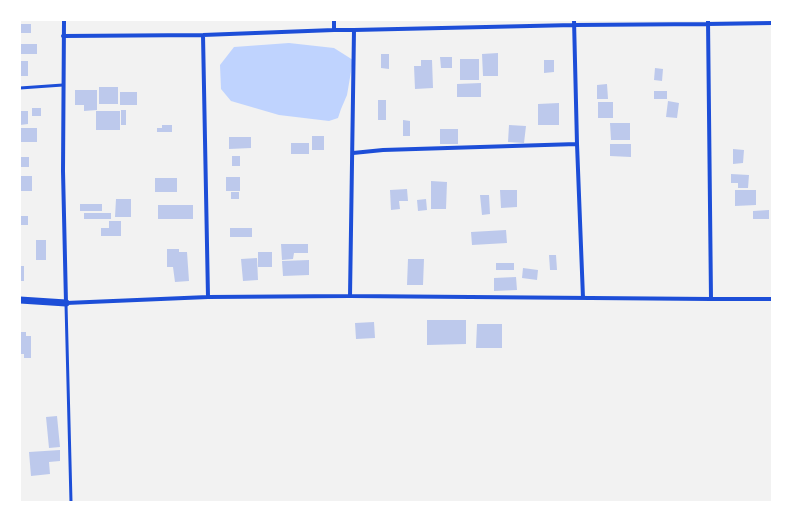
<!DOCTYPE html>
<html>
<head>
<meta charset="utf-8">
<style>
  body { margin:0 }
  #map { position:relative; width:792px; height:522px; overflow:hidden; background:#f2f2f2; font-family:Manrope,sans-serif }
  canvas { display:block }
  .frame { position:absolute; inset:0; border:21px solid #fff; pointer-events:none }
</style>
</head>
<body>
<div id="map">
<canvas width="792" height="522"></canvas>
<div class="frame"></div>
</div>
<script>
const c = document.querySelector('canvas').getContext('2d');
c.lineJoin = 'round';
function fill(path, color) {
  c.fillStyle = color;
  c.fill(path, 'evenodd');
}
function poly(rows) {
  const path = new Path2D();
  for (const r of rows) {
    path.moveTo(r[0], r[1]);
    for (let i = 2; i < r.length; i += 2) path.lineTo(r[i], r[i + 1]);
  }
  return path;
}
function trace(path, color, width, dash) {
  c.strokeStyle = color;
  c.lineWidth = width;
  c.lineCap = dash ? 'butt' : 'round';
  c.setLineDash(dash || []);
  c.stroke(path);
}
const water = poly([
  [289,43,334,48,353,60,347,95,341,109,338,118,329,121,279,115,231,101,221,89,220,65,234,47]
]);
const building = poly([
  [20,24,31,24,31,33,20,33],
  [21,44,37,44,37,54,21,54],
  [498,53,498,76,483,76,482,54],
  [381,54,389,54,389,69,381,68],
  [440,57,452,57,452,68,441,68],
  [460,59,479,59,479,80,460,80],
  [421,60,432,60,433,88,415,89,414,66,421,66],
  [544,60,554,60,554,72,544,73],
  [20,61,28,61,28,76,20,76],
  [655,68,663,69,662,81,654,80],
  [481,83,481,97,457,97,457,84],
  [607,84,608,99,597,99,597,85],
  [99,87,118,87,118,104,99,104],
  [75,90,97,90,97,110,84,111,84,105,75,105],
  [654,91,667,91,667,99,654,99],
  [120,92,137,92,137,105,120,105],
  [378,100,386,100,386,120,378,120],
  [668,101,679,103,677,118,666,117],
  [598,102,613,102,613,118,598,118],
  [559,103,559,125,538,125,538,104],
  [32,108,41,108,41,116,32,116],
  [121,110,126,110,126,125,121,125],
  [20,111,28,111,28,124,20,125],
  [96,111,120,111,120,130,96,130],
  [403,120,410,121,410,136,403,136],
  [610,123,630,123,630,140,611,140],
  [162,125,172,125,172,132,157,132,157,128,162,128],
  [509,125,526,126,524,143,508,142],
  [20,128,37,128,37,142,20,142],
  [440,129,458,129,458,144,440,144],
  [312,136,324,136,324,150,312,150],
  [229,137,251,137,251,148,229,149],
  [291,143,309,143,309,154,291,154],
  [610,144,631,144,631,157,610,156],
  [733,149,744,150,743,163,733,164],
  [232,156,240,156,240,166,232,166],
  [21,157,29,157,29,167,21,167],
  [731,174,749,175,748,188,738,188,738,183,731,183],
  [20,176,32,176,32,191,20,191],
  [226,177,240,177,240,191,226,191],
  [155,178,177,178,177,192,155,192],
  [431,181,447,182,446,209,431,209],
  [407,189,408,201,399,201,400,209,391,210,390,190],
  [500,190,517,190,517,207,501,208],
  [735,190,756,190,756,205,735,206],
  [231,192,239,192,239,199,231,199],
  [480,195,489,195,490,214,482,215],
  [116,199,131,199,131,217,115,217],
  [426,199,427,210,418,211,417,200],
  [80,204,102,204,102,211,80,211],
  [158,205,193,205,193,219,158,219],
  [769,210,769,219,753,219,753,211],
  [84,213,111,213,111,219,84,219],
  [20,216,28,216,28,225,20,225],
  [109,221,121,221,121,236,101,236,101,228,109,228],
  [230,228,252,228,252,237,230,237],
  [506,230,507,243,472,245,471,232],
  [36,240,46,240,46,260,36,260],
  [281,244,308,244,308,253,294,253,293,259,282,260],
  [167,249,179,249,179,252,187,252,189,281,175,282,173,267,167,267],
  [258,252,272,252,272,267,258,267],
  [549,255,556,255,557,270,550,270],
  [257,258,258,280,243,281,241,259],
  [408,259,424,259,423,285,407,285],
  [309,260,309,275,283,276,282,261],
  [496,263,514,263,514,270,496,270],
  [20,266,24,266,24,281,20,281],
  [523,268,538,270,537,280,522,278],
  [516,277,517,290,494,291,494,278],
  [427,320,466,320,466,344,427,345],
  [374,322,375,338,356,339,355,323],
  [477,324,502,324,502,348,476,348],
  [20,332,26,332,26,336,31,336,31,358,24,358,24,354,20,354],
  [57,416,60,447,49,448,46,417],
  [60,450,60,461,49,462,50,474,31,476,29,452]
]);
const service = poly([
  [20,88,63,85],
  [66,304,71,502]
]);
const minor = poly([
  [64,20,63,171,66,303,208,297,350,296,711,299,772,299],
  [334,20,334,30],
  [708,20,711,299],
  [203,35,208,297],
  [63,36,203,35,334,30,354,30,574,25,708,24,772,23],
  [577,144,583,298],
  [353,153,383,150,577,144,574,20],
  [350,296,354,30]
]);
const tertiary = poly([
  [20,300,66,303]
]);
fill(water, '#bfd3fe');
fill(building, '#bdc9ec');
trace(service, '#1d4ed8', 3);
trace(minor, '#1d4ed8', 4);
trace(tertiary, '#1d4ed8', 7);
</script>
</body>
</html>
